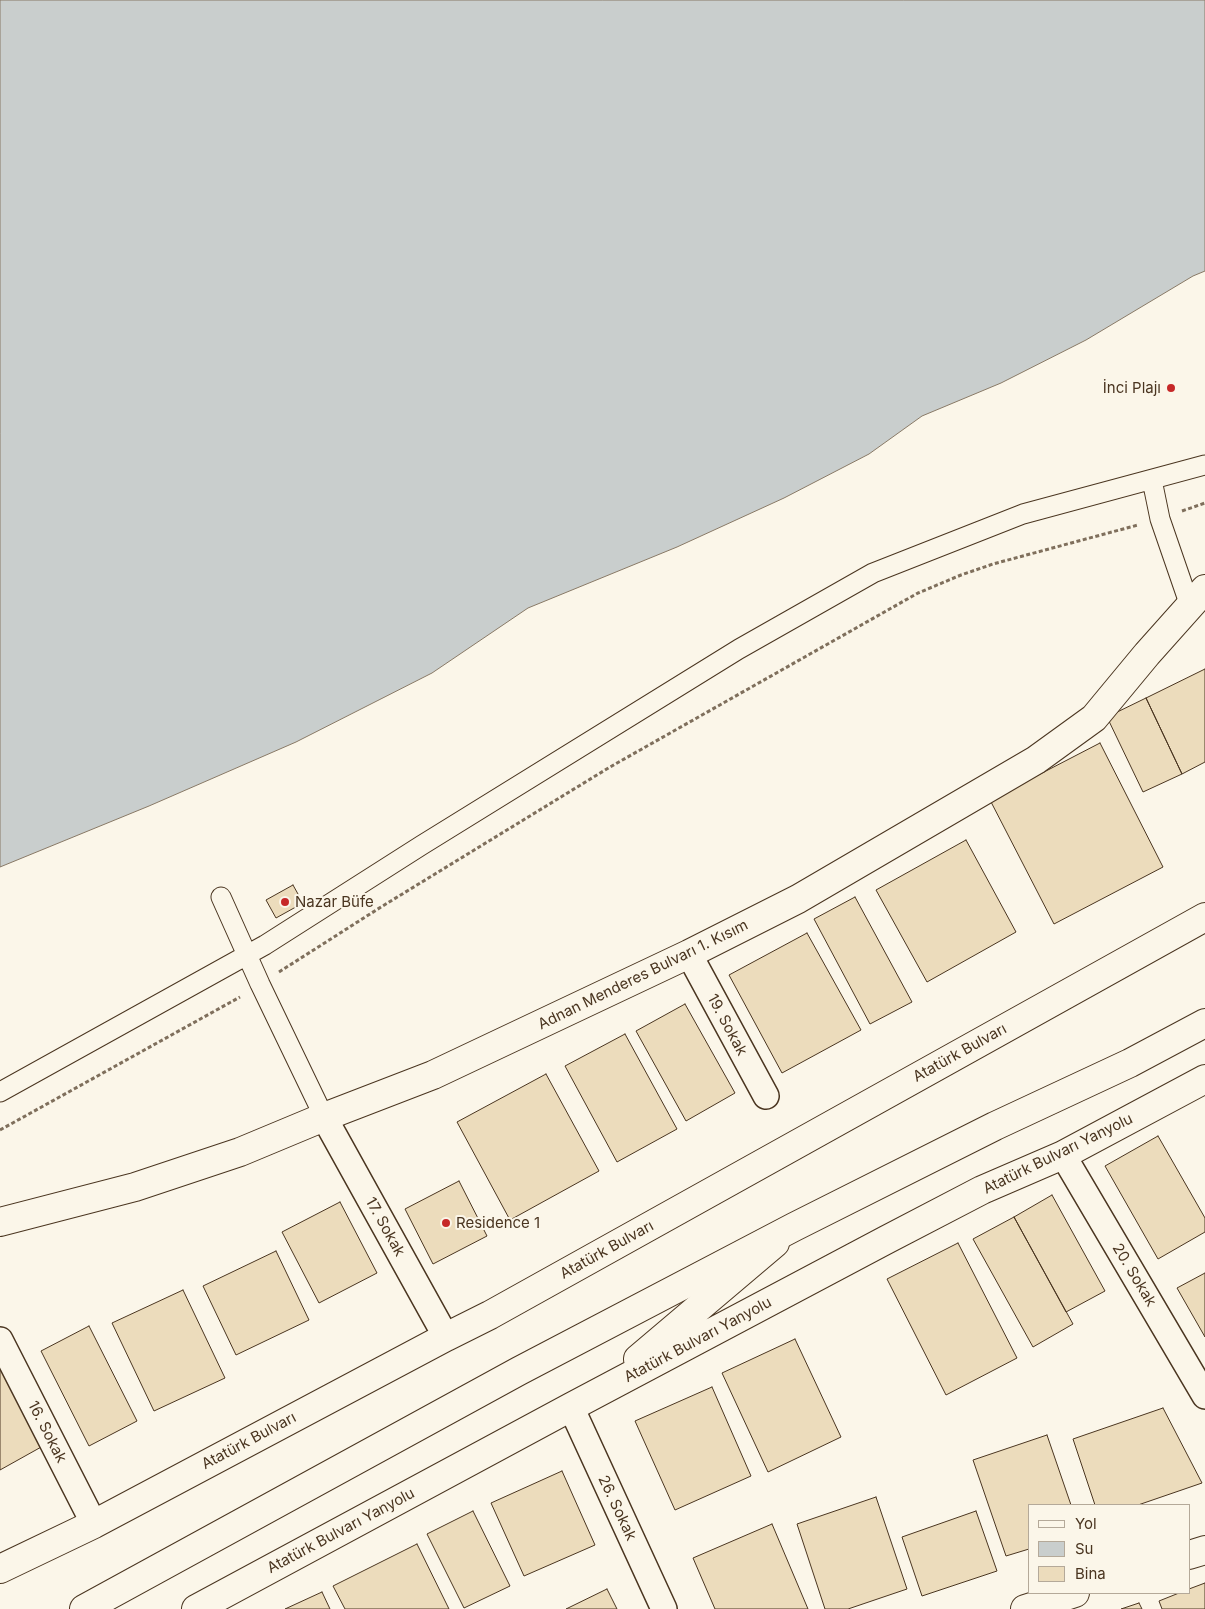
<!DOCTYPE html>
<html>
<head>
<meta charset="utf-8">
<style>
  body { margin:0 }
  #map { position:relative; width:1205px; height:1609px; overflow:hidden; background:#fbf6e9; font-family:Inter,sans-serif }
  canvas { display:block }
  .legend { position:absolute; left:1028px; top:1504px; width:162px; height:90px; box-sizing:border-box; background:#fbf6e9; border:1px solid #b4a999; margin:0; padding:6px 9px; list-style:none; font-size:15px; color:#4a3520 }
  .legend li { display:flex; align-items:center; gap:10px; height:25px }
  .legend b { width:25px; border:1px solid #b4a999 }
</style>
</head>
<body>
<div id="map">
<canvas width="1205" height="1609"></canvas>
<ul class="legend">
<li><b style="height:6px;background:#fbf6e9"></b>Yol</li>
<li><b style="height:14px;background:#c9cecd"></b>Su</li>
<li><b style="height:14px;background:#ecdcbc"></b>Bina</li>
</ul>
</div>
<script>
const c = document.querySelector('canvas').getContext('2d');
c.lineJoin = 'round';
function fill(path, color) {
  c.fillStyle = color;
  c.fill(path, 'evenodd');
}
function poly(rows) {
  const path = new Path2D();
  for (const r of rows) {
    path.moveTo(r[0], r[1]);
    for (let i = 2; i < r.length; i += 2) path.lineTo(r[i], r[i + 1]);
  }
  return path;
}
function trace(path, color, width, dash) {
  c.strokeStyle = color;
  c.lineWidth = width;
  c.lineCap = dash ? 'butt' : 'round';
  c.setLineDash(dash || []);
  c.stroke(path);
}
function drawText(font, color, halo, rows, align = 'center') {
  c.font = font + ' Inter,sans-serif';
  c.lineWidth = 4;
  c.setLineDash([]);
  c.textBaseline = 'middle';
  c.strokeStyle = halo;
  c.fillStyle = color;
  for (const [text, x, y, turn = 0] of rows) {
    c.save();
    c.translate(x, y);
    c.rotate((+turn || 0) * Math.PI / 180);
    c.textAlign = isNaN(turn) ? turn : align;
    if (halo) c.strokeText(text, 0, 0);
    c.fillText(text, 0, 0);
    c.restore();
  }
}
const water = poly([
  [0,0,1205,0,1205,271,1193,276,1086,340,1001,383,922,416,869,454,784,498,677,547,528,608,432,673,296,742,149,806,0,867,0,0]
]);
const building = poly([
  [1205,669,1205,762,1182,774,1146,698,1205,669],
  [1146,698,1182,774,1143,792,1107,717,1146,698],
  [1100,743,1163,867,1054,924,990,800,1100,743],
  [966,840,1016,932,927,982,876,890,966,840],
  [293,885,303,903,276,918,266,900,293,885],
  [855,897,912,1002,870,1024,814,919,855,897],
  [807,933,861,1030,782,1073,729,975,807,933],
  [685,1004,735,1093,686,1121,636,1031,685,1004],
  [625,1034,677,1129,617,1162,565,1066,625,1034],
  [546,1074,599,1171,510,1220,457,1122,546,1074],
  [1158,1136,1205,1218,1205,1232,1158,1259,1105,1166,1158,1136],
  [459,1181,487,1236,433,1264,405,1209,459,1181],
  [1052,1195,1105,1291,1066,1312,1014,1217,1052,1195],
  [340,1202,377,1273,319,1303,282,1232,340,1202],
  [1014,1217,1073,1324,1033,1347,973,1239,1014,1217],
  [958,1243,1017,1358,946,1395,887,1279,958,1243],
  [276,1251,309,1320,236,1355,203,1286,276,1251],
  [1205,1273,1205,1337,1177,1288,1205,1273],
  [183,1290,225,1378,154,1411,112,1323,183,1290],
  [89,1326,137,1421,89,1446,41,1351,89,1326],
  [795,1339,841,1437,768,1472,722,1373,795,1339],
  [0,1368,43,1446,0,1470,0,1368],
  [712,1387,751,1476,675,1510,635,1421,712,1387],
  [1163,1408,1202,1483,1138,1505,1095,1505,1073,1439,1163,1408],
  [1047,1435,1071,1505,1029,1505,1029,1549,1006,1556,973,1460,1047,1435],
  [562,1471,595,1545,524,1576,491,1503,562,1471],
  [876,1497,907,1589,848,1609,825,1609,797,1524,876,1497],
  [473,1511,510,1586,464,1608,427,1534,473,1511],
  [976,1511,997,1571,922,1596,902,1537,976,1511],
  [772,1524,808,1609,715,1609,693,1558,772,1524],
  [417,1544,449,1609,345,1609,333,1586,417,1544],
  [1205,1583,1205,1609,1162,1609,1159,1601,1179,1593,1189,1593,1189,1589,1205,1583],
  [607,1589,617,1609,566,1609,607,1589],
  [322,1592,330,1609,285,1609,322,1592],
  [1139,1603,1142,1609,1121,1609,1139,1603]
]);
const path = poly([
  [1182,511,1205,503],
  [279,972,381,907,610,767,918,593,961,575,993,564,1138,525],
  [0,1130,240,997]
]);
const pedestrian = poly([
  [1152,480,1160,519,1190,606],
  [221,897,260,984,324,1117],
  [0,1092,265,945,422,845,739,649,873,573,1023,514,1205,465]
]);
const minor = poly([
  [689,954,766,1096],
  [324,1117,446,1337],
  [1063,1155,1205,1396],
  [0,1340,94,1524],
  [571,1407,664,1609]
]);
const tertiary = poly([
  [1189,1555,1205,1550],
  [1025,1609,1075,1593]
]);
const secondary = poly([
  [0,1222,135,1187,240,1152,324,1117,433,1075,689,954,798,899,1036,760,1094,718,1147,654,1205,589],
  [638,1359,775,1243],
  [196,1609,571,1407,886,1240,982,1190,1063,1155,1205,1079]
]);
const trunk = poly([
  [0,1569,94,1524,446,1337,490,1315,1205,917],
  [84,1609,519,1371,794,1227,995,1126,1130,1063,1205,1023]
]);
const markers = [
  [1171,388,5,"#c62828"],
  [285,902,5,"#c62828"],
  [446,1223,5,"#c62828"]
];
const poiNames = [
  ["İnci Plajı",1161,388,"right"],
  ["Nazar Büfe",295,902],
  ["Residence 1",456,1223]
];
const streetNames = [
  ["Adnan Menderes Bulvarı 1. Kısım",643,975,-26],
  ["19. Sokak",727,1025,62],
  ["Atatürk Bulvarı",960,1053,-29],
  ["Atatürk Bulvarı Yanyolu",1058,1154,-26],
  ["17. Sokak",385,1227,61],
  ["Atatürk Bulvarı",607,1250,-29],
  ["20. Sokak",1134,1275,59],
  ["Atatürk Bulvarı Yanyolu",698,1340,-28],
  ["16. Sokak",47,1432,63],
  ["Atatürk Bulvarı",249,1441,-28],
  ["26. Sokak",617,1508,65],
  ["Atatürk Bulvarı Yanyolu",341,1531,-28]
];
fill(water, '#c9cecd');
trace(water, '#887966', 1);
fill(building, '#ecdcbc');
trace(building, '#4a3520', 1);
trace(pedestrian, '#4a3520', 21);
trace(minor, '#4a3520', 28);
trace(tertiary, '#4a3520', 30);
trace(secondary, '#4a3520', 30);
trace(trunk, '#4a3520', 30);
trace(path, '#7f6f5c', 3, [4, 2.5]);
trace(pedestrian, '#fbf6e9', 19);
trace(minor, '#fbf6e9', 25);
trace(tertiary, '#fbf6e9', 28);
trace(secondary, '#fbf6e9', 28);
trace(trunk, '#fbf6e9', 28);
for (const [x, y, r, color] of markers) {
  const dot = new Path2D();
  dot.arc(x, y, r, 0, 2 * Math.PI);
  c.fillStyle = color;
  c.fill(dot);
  trace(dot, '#fbf6e9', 2);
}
drawText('15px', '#4a3520', '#fbf6e9', poiNames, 'left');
drawText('15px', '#4a3520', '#fbf6e9', streetNames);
</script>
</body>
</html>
